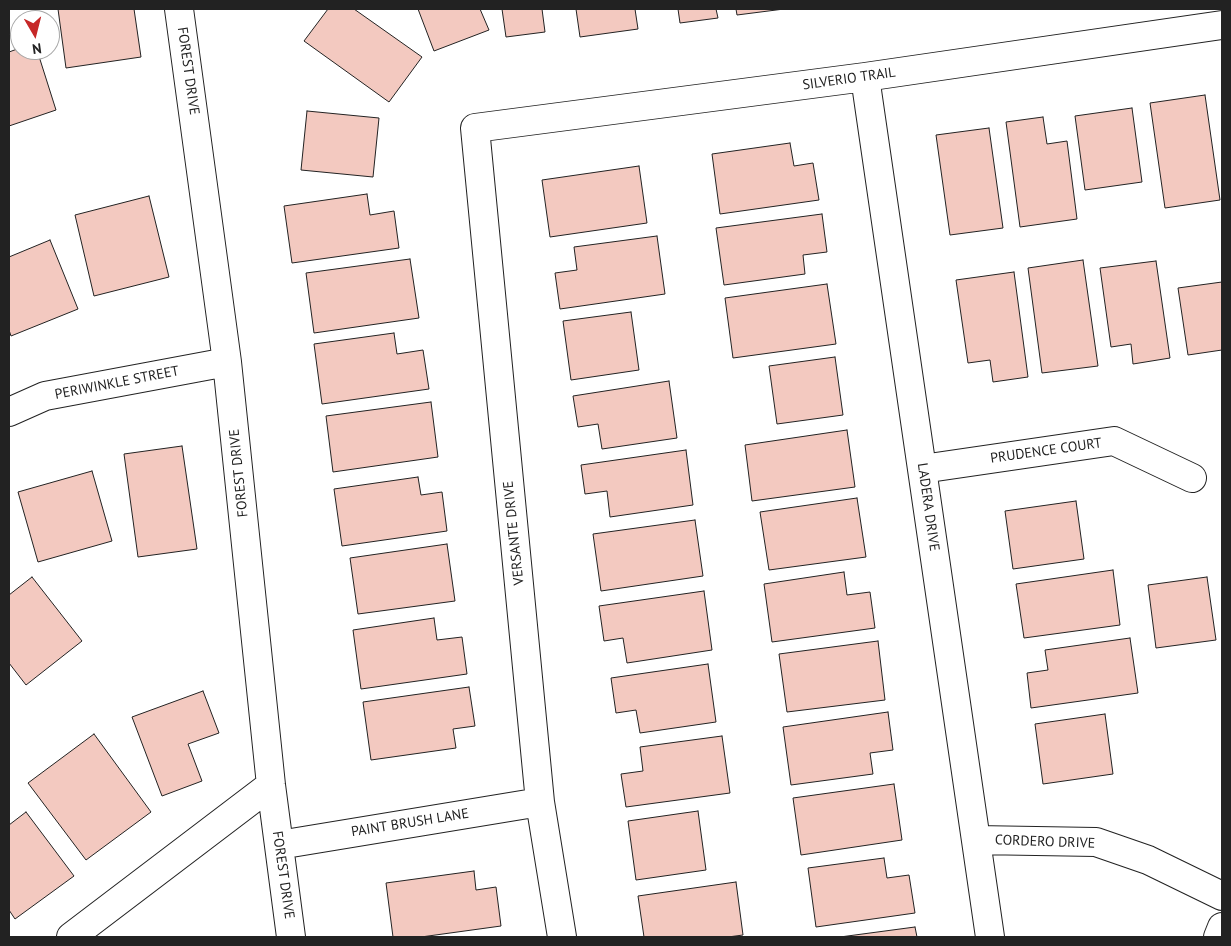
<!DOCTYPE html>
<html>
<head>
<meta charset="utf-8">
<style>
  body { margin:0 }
  #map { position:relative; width:1231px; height:946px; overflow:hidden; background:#fff; font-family:"PT Sans",sans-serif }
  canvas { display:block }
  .frame { position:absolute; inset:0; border:10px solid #222; pointer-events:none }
  .north { position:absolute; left:10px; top:10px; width:50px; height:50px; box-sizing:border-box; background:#fff; border:1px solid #a7a7a7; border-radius:50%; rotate:172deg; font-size:14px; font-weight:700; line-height:20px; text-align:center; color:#222 }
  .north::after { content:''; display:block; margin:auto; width:18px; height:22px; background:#c62828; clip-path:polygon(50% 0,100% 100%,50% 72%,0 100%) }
</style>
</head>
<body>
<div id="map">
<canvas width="1231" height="946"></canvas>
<div class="frame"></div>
<div class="north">N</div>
</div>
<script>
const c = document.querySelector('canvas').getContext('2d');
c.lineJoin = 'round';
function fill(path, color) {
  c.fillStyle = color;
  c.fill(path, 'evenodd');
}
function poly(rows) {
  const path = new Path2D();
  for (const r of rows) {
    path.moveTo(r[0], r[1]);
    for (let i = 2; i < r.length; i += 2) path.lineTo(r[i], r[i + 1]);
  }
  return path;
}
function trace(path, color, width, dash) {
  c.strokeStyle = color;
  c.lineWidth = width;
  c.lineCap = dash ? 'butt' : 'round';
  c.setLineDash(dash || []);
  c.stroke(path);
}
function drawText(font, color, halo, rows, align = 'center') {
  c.font = font + ' "PT Sans",sans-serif';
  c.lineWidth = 4;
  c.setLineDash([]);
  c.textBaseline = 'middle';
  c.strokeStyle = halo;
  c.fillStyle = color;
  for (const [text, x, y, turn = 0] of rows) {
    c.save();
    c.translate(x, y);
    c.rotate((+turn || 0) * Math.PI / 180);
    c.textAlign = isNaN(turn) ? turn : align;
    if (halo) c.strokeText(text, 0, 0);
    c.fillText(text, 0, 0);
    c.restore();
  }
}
const building = poly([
  [58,9,134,9,141,57,66,68,58,9],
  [328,9,354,9,422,57,389,102,304,41,328,9],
  [418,9,480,9,489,30,434,51,418,9],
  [502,9,542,9,545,32,506,37,502,9],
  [576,9,635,9,638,29,580,37,576,9],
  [678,9,716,9,718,18,680,23,678,9],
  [736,9,784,9,737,15,736,9],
  [20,48,20,50,37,50,56,110,9,126,9,52,20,48],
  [1205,95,1220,200,1165,208,1150,103,1205,95],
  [1132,108,1142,182,1085,190,1075,116,1132,108],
  [307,111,379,118,373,177,301,170,307,111],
  [1043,117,1047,144,1067,141,1077,219,1020,227,1006,122,1043,117],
  [989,128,1003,228,950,235,936,135,989,128],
  [790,143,794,166,813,163,819,200,720,214,712,154,790,143],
  [639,166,647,223,550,237,542,180,639,166],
  [367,194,370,215,394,211,399,248,292,263,284,206,367,194],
  [149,196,169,277,94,296,75,215,149,196],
  [822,214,827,252,803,255,805,274,724,285,716,228,822,214],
  [657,236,665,294,560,309,555,273,577,270,574,247,657,236],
  [50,240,78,309,11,336,9,330,9,257,50,240],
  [410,259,419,318,314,333,306,273,410,259],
  [1083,260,1098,366,1042,373,1028,268,1083,260],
  [1156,261,1170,358,1133,364,1131,344,1111,347,1100,268,1156,261],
  [1014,272,1028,377,993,382,990,360,968,363,956,280,1014,272],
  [1222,282,1222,350,1188,355,1178,288,1222,282],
  [827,284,836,344,733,358,725,298,827,284],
  [631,312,639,370,571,380,563,321,631,312],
  [394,333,397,354,423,350,429,389,322,404,314,344,394,333],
  [835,357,843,415,777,424,769,366,835,357],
  [669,381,677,438,602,449,598,424,578,427,573,396,669,381],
  [431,402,438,457,333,472,326,416,431,402],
  [847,430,855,487,752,501,745,445,847,430],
  [182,446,197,549,138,557,124,454,182,446],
  [686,450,693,505,610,517,607,491,585,494,581,465,686,450],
  [92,471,112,541,38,562,18,492,92,471],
  [418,477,421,495,442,492,447,531,342,546,334,489,418,477],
  [857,498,866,557,769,570,760,512,857,498],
  [1076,501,1084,559,1013,569,1005,511,1076,501],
  [695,520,703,576,601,591,593,534,695,520],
  [447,544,455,601,358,614,350,558,447,544],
  [1113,570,1120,625,1024,638,1016,584,1113,570],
  [844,572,847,595,870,592,875,628,772,642,764,584,844,572],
  [32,577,82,641,26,685,9,663,9,595,32,577],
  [1207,577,1216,640,1156,648,1148,585,1207,577],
  [704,591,712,650,627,663,623,638,604,641,599,606,704,591],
  [434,618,437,640,462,637,467,674,361,689,353,630,434,618],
  [1130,638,1138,693,1031,708,1027,673,1048,670,1045,650,1130,638],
  [878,641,885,700,787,712,779,654,878,641],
  [708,664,716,722,640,733,636,710,616,713,611,678,708,664],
  [469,687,475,726,453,729,456,748,371,760,363,702,469,687],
  [203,691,219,733,188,744,202,781,162,796,132,717,203,691],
  [888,712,893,750,870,753,873,774,791,785,783,727,888,712],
  [1105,714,1113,774,1043,784,1035,724,1105,714],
  [94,734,151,812,86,860,28,783,94,734],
  [722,736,730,793,626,807,621,774,643,771,640,747,722,736],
  [894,784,902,840,801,855,793,798,894,784],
  [698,811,706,870,636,880,628,821,698,811],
  [26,812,74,876,15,919,9,910,9,825,26,812],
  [884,858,887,878,909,875,915,913,816,927,808,868,884,858],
  [474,871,476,890,496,887,501,926,421,937,393,937,386,883,474,871],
  [736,882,743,935,728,937,644,937,638,896,736,882],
  [915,927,917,937,840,937,915,927]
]);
const minor = poly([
  [179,9,227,362,271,785,291,937],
  [865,77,990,937],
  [9,412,45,396,227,362],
  [922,469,1114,441,1192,478],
  [976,840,1096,842,1148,860,1222,896],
  [279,845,540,802],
  [71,937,271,785],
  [562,937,540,802,475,128,865,77,1222,25]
]);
const secondary = poly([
  [1218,937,1222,927]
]);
const streetNames = [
  ["FOREST DRIVE",188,71,82],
  ["SILVERIO TRAIL",849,79,-8],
  ["PERIWINKLE STREET",117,383,-11],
  ["PRUDENCE COURT",1046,451,-8],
  ["FOREST DRIVE",239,473,-96],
  ["LADERA DRIVE",928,507,82],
  ["VERSANTE DRIVE",514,533,-96],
  ["PAINT BRUSH LANE",410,823,-9],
  ["CORDERO DRIVE",1045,842,2],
  ["FOREST DRIVE",283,875,82]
];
fill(building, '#f3c9c0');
trace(building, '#222', 1);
trace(minor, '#222', 30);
trace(secondary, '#222', 30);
trace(minor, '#fff', 28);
trace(secondary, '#fff', 28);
drawText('14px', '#222', '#fff', streetNames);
</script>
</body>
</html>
